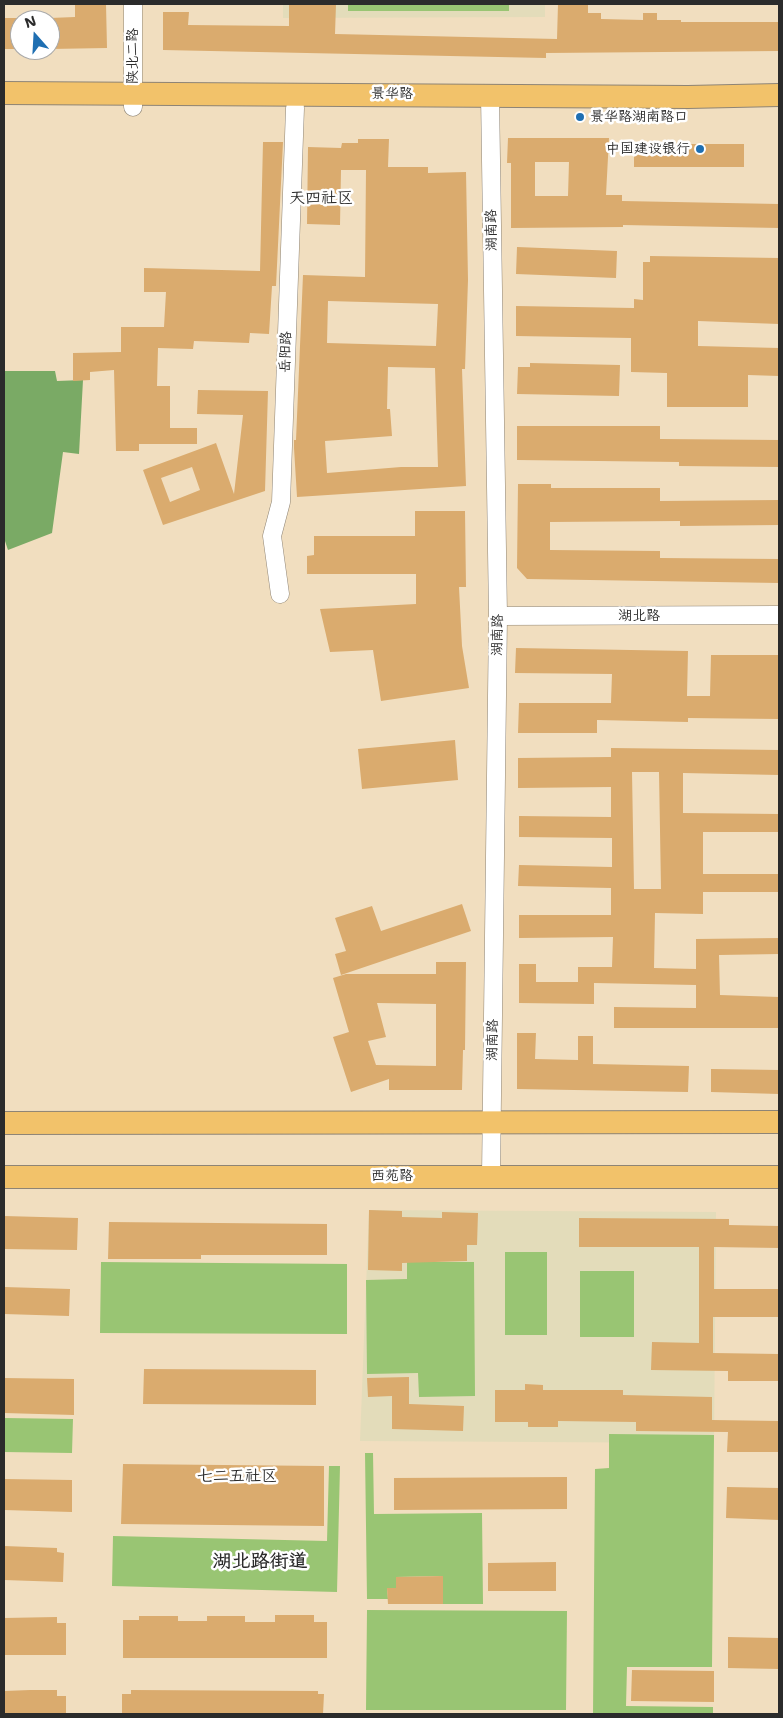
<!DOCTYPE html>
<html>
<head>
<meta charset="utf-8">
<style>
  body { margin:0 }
  #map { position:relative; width:783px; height:1718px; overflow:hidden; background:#f1debf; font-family:"Shantell Sans",sans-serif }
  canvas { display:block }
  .frame { position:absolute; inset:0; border:5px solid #2b2b2b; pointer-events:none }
  .north { position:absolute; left:10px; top:10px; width:50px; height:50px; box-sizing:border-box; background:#fff; border:1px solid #aaa; border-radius:50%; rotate:341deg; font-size:14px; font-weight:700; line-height:20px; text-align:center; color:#2b2b2b }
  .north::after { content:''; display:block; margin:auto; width:18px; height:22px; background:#1f6fb2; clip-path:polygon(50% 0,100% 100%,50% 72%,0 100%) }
</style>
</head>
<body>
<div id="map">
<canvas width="783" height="1718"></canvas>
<div class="frame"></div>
<div class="north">N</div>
</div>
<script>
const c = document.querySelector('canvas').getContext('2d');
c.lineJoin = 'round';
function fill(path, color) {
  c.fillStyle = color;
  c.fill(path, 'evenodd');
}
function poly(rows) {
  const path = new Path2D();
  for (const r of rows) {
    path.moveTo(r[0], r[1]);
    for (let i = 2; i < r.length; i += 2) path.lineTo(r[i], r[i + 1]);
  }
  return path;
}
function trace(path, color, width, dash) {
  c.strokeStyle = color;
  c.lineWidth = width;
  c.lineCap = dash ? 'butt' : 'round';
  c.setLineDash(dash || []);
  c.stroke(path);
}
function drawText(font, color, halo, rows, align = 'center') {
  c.font = font + ' "Shantell Sans","LXGW WenKai TC",sans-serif';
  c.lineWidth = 5;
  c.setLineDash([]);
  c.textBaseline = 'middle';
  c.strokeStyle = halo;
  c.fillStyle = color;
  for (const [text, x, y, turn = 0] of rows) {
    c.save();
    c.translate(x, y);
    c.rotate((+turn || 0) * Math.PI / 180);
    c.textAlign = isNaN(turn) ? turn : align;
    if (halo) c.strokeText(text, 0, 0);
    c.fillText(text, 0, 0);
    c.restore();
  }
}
const built = poly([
  [283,4,545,4,545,17,283,18],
  [369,1210,716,1212,714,1443,360,1441]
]);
const green = poly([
  [348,4,509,4,509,11,348,11],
  [505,1252,547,1252,547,1335,505,1335],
  [101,1262,347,1264,347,1334,100,1333],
  [407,1262,474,1262,475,1396,419,1397,418,1373,367,1374,366,1280,407,1279],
  [580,1271,634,1271,634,1337,580,1337],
  [4,1418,73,1419,72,1453,4,1452],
  [609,1434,714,1435,712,1667,627,1667,626,1706,713,1707,713,1714,593,1714,595,1469,609,1468],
  [365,1453,373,1453,374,1514,482,1513,483,1604,443,1604,442,1576,396,1577,396,1588,387,1588,388,1599,367,1599],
  [329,1466,340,1466,337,1592,112,1586,113,1536,327,1541],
  [367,1610,567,1611,566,1710,366,1710]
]);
const forest = poly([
  [4,371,55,371,57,381,83,380,79,454,63,452,52,533,8,550,5,541]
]);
const building = poly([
  [75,4,106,4,107,48,50,49,50,18,75,17],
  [289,4,336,4,335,34,557,39,558,4,588,4,588,13,601,13,601,19,643,20,643,13,657,13,657,20,681,20,681,22,779,22,779,51,546,53,546,58,163,50,163,12,189,12,188,25,289,26],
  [4,18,20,18,20,49,4,49],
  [508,138,609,138,606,195,622,195,622,201,779,204,779,228,623,225,623,227,511,228,511,163,507,163],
  [535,162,569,162,568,196,535,196],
  [358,139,389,139,388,167,428,167,428,173,466,172,468,280,465,369,462,369,466,486,297,497,294,448,294,440,296,440,303,275,365,277,366,170,341,170,340,225,307,224,308,147,341,148,342,143,358,143],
  [328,301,438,304,436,346,327,343],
  [388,367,435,368,438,467,401,467,327,473,325,441,392,436,390,409,387,409],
  [263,142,283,142,276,286,272,286,269,334,250,333,249,343,194,341,193,349,158,348,157,386,170,386,170,428,197,428,197,444,139,444,139,451,116,451,114,370,90,372,90,380,73,381,73,353,121,352,121,327,164,327,166,292,144,292,144,268,260,271],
  [634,144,744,144,744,167,634,167],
  [517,247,617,251,616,278,516,274],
  [650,256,779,258,779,324,698,321,698,346,779,348,779,376,748,375,748,407,667,407,667,373,631,372,631,338,516,336,516,306,634,308,634,299,643,300,643,262,650,262],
  [530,363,620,365,619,396,517,394,518,367,530,367],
  [198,390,268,391,265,491,163,525,143,470,216,443,234,494,243,415,197,414],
  [192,467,200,490,170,502,161,478],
  [517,426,660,426,660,439,779,440,779,467,679,466,679,462,517,460],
  [518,484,551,484,551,488,660,488,660,501,779,500,779,525,680,526,680,521,550,522,550,550,660,551,660,558,779,559,779,583,527,579,517,568],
  [415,511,465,511,466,587,459,587,462,646,469,688,381,701,373,650,330,652,320,609,416,604,416,574,307,574,307,556,314,555,314,536,415,536],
  [516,648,688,651,687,696,710,696,711,655,779,655,779,719,688,718,688,722,597,720,597,733,518,733,519,703,611,703,612,674,515,673],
  [455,740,458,780,362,789,358,749],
  [611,748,779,750,779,775,683,773,683,813,779,814,779,832,703,832,703,874,779,874,779,892,703,892,703,914,655,913,654,968,696,969,696,939,779,938,779,954,719,955,720,995,779,997,779,1028,614,1028,614,1007,696,1008,696,985,594,983,594,1004,519,1003,519,964,536,964,536,982,578,982,578,967,612,967,613,937,519,938,519,915,611,915,611,888,518,886,519,865,612,867,612,838,519,837,519,816,611,817,611,787,518,788,518,758,611,757],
  [632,772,659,772,661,889,634,889],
  [462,904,471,931,341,975,335,954,346,951,335,918,372,906,381,931],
  [436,962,466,962,465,1050,463,1050,462,1090,389,1090,389,1079,351,1092,333,1037,349,1032,333,978,346,974,436,974],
  [377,1003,436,1004,436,1066,376,1065,368,1041,386,1037],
  [517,1033,536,1033,535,1059,578,1060,578,1036,593,1036,593,1064,689,1066,688,1092,517,1089],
  [711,1069,779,1070,779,1094,711,1092],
  [369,1210,402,1211,402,1217,442,1218,442,1212,478,1213,477,1245,467,1245,467,1261,402,1263,402,1271,368,1270],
  [4,1216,78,1218,77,1250,4,1249],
  [579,1218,729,1219,729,1225,779,1226,779,1248,714,1247,714,1289,779,1289,779,1317,713,1317,713,1353,779,1354,779,1381,728,1381,728,1371,651,1370,652,1342,699,1343,699,1247,579,1247],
  [109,1222,327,1224,327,1255,201,1255,201,1259,108,1259],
  [4,1287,70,1289,69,1316,4,1314],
  [144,1369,316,1370,316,1405,143,1404],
  [409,1377,409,1404,464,1406,463,1431,392,1429,392,1396,368,1397,367,1378],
  [4,1378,74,1379,74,1415,4,1413],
  [525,1384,543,1385,543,1390,623,1390,623,1395,712,1397,712,1420,779,1421,779,1452,727,1452,728,1432,636,1431,636,1422,558,1421,558,1427,528,1427,528,1422,495,1422,495,1390,525,1390],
  [123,1464,324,1466,324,1526,121,1524],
  [567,1477,567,1509,394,1510,394,1478],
  [4,1479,72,1480,72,1512,4,1510],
  [727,1487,779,1488,779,1520,726,1518],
  [4,1546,57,1548,57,1552,64,1553,63,1582,4,1580],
  [556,1562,556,1591,488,1591,488,1563],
  [443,1576,443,1604,388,1604,387,1588,396,1588,396,1577],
  [275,1615,314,1615,314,1622,327,1622,327,1658,123,1658,123,1620,139,1620,139,1616,178,1616,178,1621,207,1621,207,1616,245,1616,245,1622,275,1622],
  [57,1617,57,1623,66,1623,66,1655,4,1655,4,1618],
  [728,1637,779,1638,779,1669,728,1668],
  [632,1670,714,1671,714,1702,631,1701],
  [30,1690,57,1690,57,1696,66,1696,66,1714,4,1714,4,1691],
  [131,1690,318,1691,318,1694,324,1694,323,1714,122,1714,122,1694,131,1694]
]);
const minor = poly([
  [490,95,498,616,491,1175],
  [133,107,133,4],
  [280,594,272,536,281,502,295,108],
  [498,616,779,615]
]);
const major = poly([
  [4,93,688,97,779,95],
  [4,1123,779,1122],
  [4,1177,779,1177]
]);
const markers = [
  [580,117,5,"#1f6fb2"],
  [700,149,5,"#1f6fb2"]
];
const streetNames = [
  ["陕北二路",133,56,-90],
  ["景华路",392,94],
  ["湖南路",492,230,-91],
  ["岳阳路",286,352,-88],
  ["湖北路",639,616],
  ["湖南路",498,635,-89],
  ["湖南路",493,1040,-89],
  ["西苑路",392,1176]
];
const poiNames = [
  ["景华路湖南路口",590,117],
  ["中国建设银行",690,149,"right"]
];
const quarterNames = [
  ["天四社区",321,199],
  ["七二五社区",237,1477]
];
const districtNames = [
  ["湖北路街道",260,1562]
];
fill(built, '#e3dcba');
fill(green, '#99c573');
fill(forest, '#7aaa65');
fill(building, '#daab6e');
trace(minor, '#8e8475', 19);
trace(major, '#8e8475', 24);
trace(minor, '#fff', 18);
trace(major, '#f2c26a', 22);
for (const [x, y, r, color] of markers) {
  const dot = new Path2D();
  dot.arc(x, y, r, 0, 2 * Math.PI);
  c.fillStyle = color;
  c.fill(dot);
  trace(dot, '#fff', 2);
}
drawText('14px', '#2b2b2b', '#fff', streetNames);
drawText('14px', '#2b2b2b', '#fff', poiNames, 'left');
drawText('16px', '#2b2b2b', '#fff', quarterNames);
drawText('bold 19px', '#2b2b2b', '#fff', districtNames);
</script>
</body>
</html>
